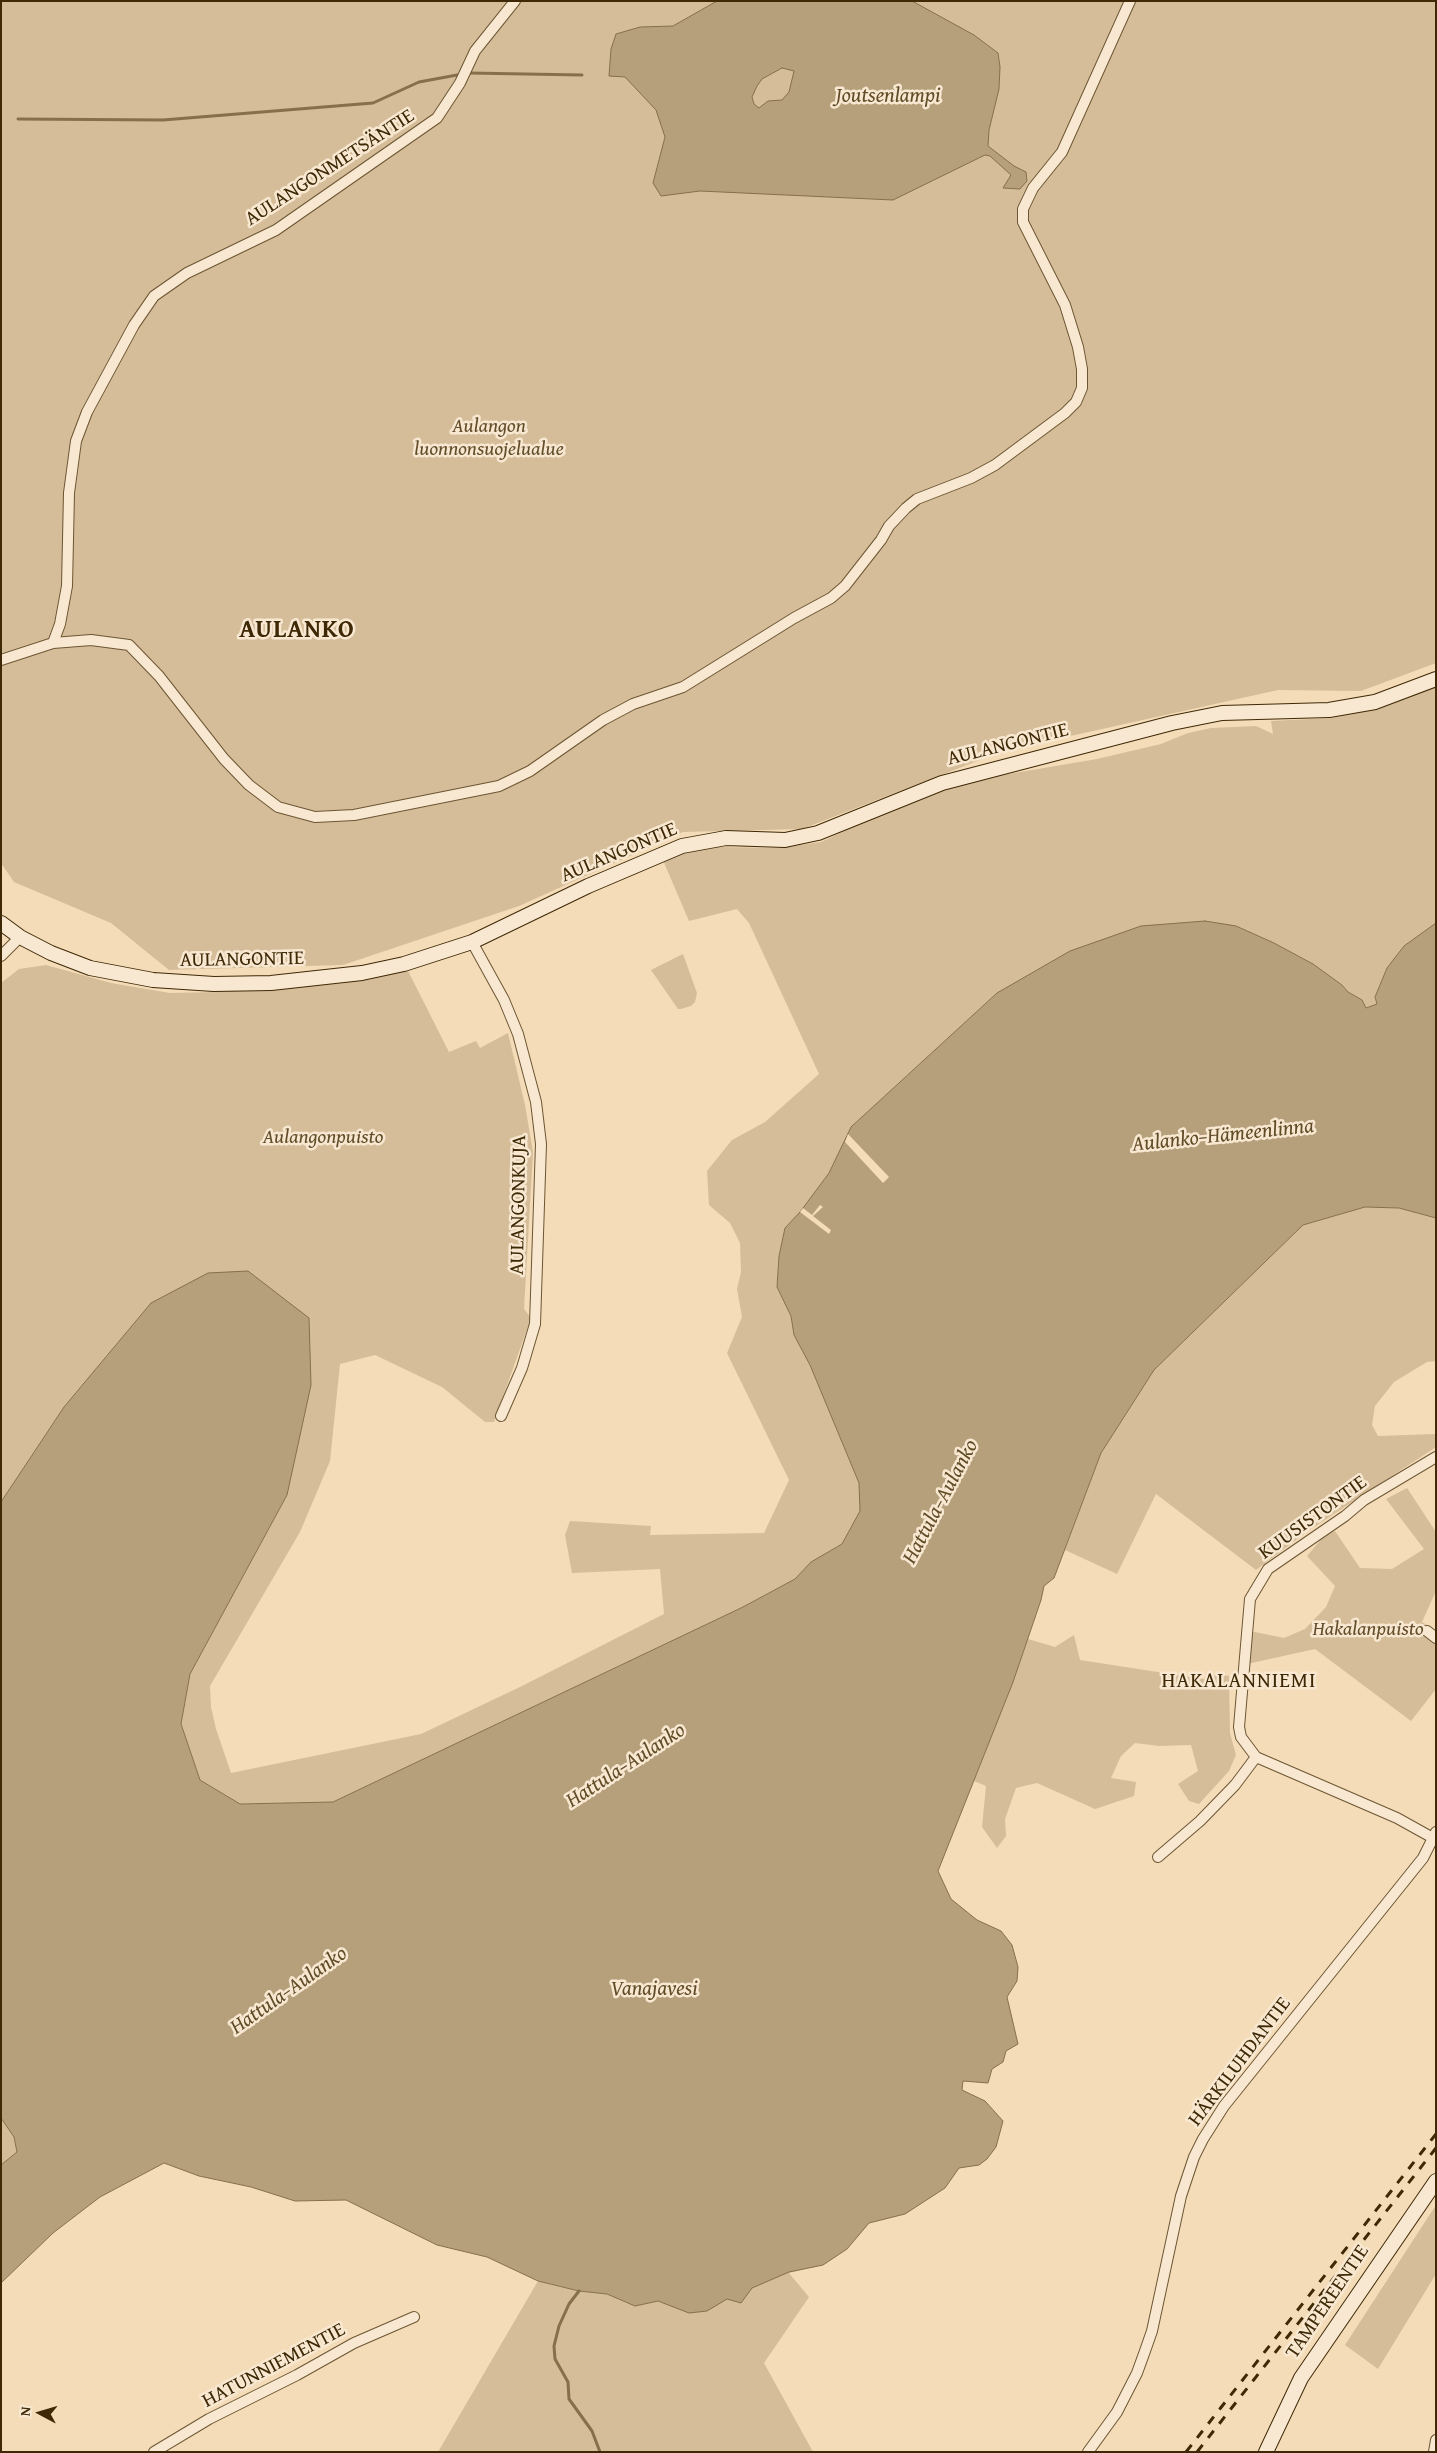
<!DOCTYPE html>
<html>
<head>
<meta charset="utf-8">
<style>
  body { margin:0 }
  #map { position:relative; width:1437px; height:2453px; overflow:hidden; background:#f4dcb8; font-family:"Gentium Book Plus",serif }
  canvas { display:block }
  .frame { position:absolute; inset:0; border:2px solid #3e2805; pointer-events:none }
  .north { position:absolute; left:15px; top:2388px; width:50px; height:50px; -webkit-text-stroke:4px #f8e8d1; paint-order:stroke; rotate:276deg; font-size:14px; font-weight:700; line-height:20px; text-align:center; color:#3e2805 }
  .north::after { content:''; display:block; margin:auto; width:18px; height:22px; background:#3e2805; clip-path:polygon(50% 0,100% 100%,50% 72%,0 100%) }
</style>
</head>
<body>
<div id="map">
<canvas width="1437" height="2453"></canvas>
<div class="frame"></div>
<div class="north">N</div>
</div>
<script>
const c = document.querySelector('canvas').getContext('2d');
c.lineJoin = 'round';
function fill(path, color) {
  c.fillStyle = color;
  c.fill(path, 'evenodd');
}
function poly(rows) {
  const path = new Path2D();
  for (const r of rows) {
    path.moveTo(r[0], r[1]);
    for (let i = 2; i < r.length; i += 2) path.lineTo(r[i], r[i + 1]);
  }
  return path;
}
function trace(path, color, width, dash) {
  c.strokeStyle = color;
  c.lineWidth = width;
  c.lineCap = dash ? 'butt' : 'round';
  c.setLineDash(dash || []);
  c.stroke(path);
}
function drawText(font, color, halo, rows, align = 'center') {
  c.font = font + ' "Gentium Book Plus",serif';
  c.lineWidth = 5;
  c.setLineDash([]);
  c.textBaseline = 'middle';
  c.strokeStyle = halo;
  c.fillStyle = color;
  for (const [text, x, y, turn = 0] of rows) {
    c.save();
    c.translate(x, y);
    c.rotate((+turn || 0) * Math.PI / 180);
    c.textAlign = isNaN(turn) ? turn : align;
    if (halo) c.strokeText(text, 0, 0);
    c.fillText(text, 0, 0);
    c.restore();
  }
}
const green = poly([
  [1,1,1436,1,1436,663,1361,691,1278,690,1003,751,802,829,683,832,519,906,343,965,169,970,111,923,14,882,1,863],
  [1436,687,1436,923,1404,946,1387,968,1375,997,1377,1004,1365,1008,1362,1000,1348,992,1342,985,1313,964,1274,943,1236,926,997,993,851,1127,829,1173,800,1212,785,1228,779,1256,777,1287,791,1316,794,1335,810,1365,859,1483,861,1511,842,1544,811,1562,795,1579,743,1607,333,1802,240,1804,200,1780,181,1724,190,1674,287,1495,151,1303,64,1407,1,1502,1,983,19,969,46,965,111,983,170,993,217,992,345,983,405,965,449,1052,476,1041,480,1048,508,1033,525,1105,533,1152,524,1309,531,1318,494,1422,485,1422,442,1387,375,1355,340,1364,330,1461,300,1532,210,1686,211,1707,216,1729,231,1773,421,1734,520,1687,664,1614,660,1569,572,1573,565,1535,570,1521,651,1526,650,1535,764,1533,789,1480,727,1353,742,1317,737,1289,741,1272,740,1243,730,1223,709,1205,707,1171,732,1140,765,1122,819,1074,749,923,737,909,689,921,662,858,680,851,717,847,779,848,821,842,895,807,979,779,1097,759,1161,744,1188,733,1211,728,1256,726,1273,734,1271,721,1331,718,1380,708],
  [683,954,697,993,695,1002,691,1006,681,1009,678,1009,651,970],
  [1365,1207,1399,1208,1436,1218,1436,1361,1427,1362,1394,1382,1375,1406,1372,1425,1378,1436,1436,1434,1436,1447,1308,1531,1256,1570,1156,1494,1117,1574,1065,1550,1101,1453,1154,1370,1303,1225],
  [1407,1488,1436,1532,1436,1591,1422,1622,1428,1626,1422,1634,1436,1644,1436,1689,1411,1721,1315,1649,1247,1664,1250,1631,1284,1638,1305,1629,1326,1607,1335,1586,1307,1556,1324,1536,1335,1531,1360,1568,1392,1569,1424,1549,1386,1499],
  [1074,1635,1080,1660,1203,1679,1219,1674,1229,1676,1230,1733,1236,1755,1229,1771,1199,1804,1189,1801,1178,1784,1198,1771,1191,1745,1159,1746,1135,1743,1121,1756,1111,1778,1136,1782,1134,1796,1095,1809,1037,1783,1016,1788,1005,1819,1006,1836,997,1848,982,1827,986,1786,974,1781,1028,1639,1055,1647],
  [1,2118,14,2137,17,2152,1,2165],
  [881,2164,979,2165,959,2168,945,2188,905,2214,869,2223,847,2249,823,2265,789,2273,809,2297,764,2363,813,2452,438,2452,538,2281,579,2291,607,2294,635,2306],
  [1436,2205,1436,2274,1378,2369,1345,2345]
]);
const water = poly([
  [717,1,912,1,974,35,998,53,1000,67,999,89,989,130,988,146,1014,166,1026,172,1027,181,1020,189,1003,188,1011,175,990,156,985,155,893,200,700,191,661,196,653,183,665,137,656,110,625,77,609,76,611,49,616,34,640,27,673,26,717,1],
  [782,68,794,71,789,92,782,100,768,101,759,108,754,104,752,97,757,86,762,79,782,68],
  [1205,921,1236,926,1274,943,1313,964,1342,985,1348,992,1362,1000,1366,1008,1377,1004,1375,997,1387,968,1404,946,1436,923,1436,1218,1399,1208,1365,1207,1303,1225,1154,1370,1101,1453,1054,1578,1044,1586,1041,1600,1013,1682,938,1871,951,1899,977,1920,1001,1931,1012,1945,1018,1967,1017,1981,1007,1997,1018,2044,1006,2051,1003,2062,992,2069,988,2083,963,2081,962,2090,985,2101,1003,2121,996,2147,987,2159,979,2165,959,2168,945,2188,905,2214,869,2223,847,2249,823,2265,789,2272,752,2288,741,2303,727,2299,707,2311,689,2313,658,2301,635,2306,607,2294,579,2291,538,2281,487,2257,437,2245,346,2200,295,2201,251,2187,199,2176,164,2163,100,2197,53,2233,1,2283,1,2165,17,2152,14,2137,1,2118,1,1502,64,1407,151,1303,208,1273,248,1271,309,1318,311,1385,287,1495,190,1674,181,1724,200,1780,240,1804,333,1802,743,1607,795,1579,811,1562,842,1544,860,1511,859,1483,810,1365,794,1335,791,1316,777,1287,779,1256,785,1228,800,1212,829,1173,851,1127,997,993,1070,951,1141,926,1205,921]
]);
const pier = poly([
  [848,1134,889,1177,883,1183,845,1142],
  [820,1205,823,1207,813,1216,831,1230,829,1234,800,1212,803,1208,812,1215]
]);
const stream = poly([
  [469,73,582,75],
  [18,119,163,120,373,103,419,82,457,75],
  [579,2291,569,2304,559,2326,554,2346,555,2359,568,2382,569,2399,592,2431,600,2452]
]);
const street = poly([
  [515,1,475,51,460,83,437,118,276,230,187,273,154,296,134,325,87,412,76,441,69,493,67,586,60,624,53,643,91,640,129,645,159,676,224,759,249,785,278,807,315,817,354,815,499,786,530,771,603,720,633,704,683,687,794,618,831,598,845,586,881,540,889,526,906,508,917,499,971,478,995,465,1065,413,1076,402,1082,388,1082,369,1078,347,1065,305,1023,222,1023,209,1033,188,1062,152,1130,1],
  [1,660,53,643],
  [472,942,504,1000,518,1034,536,1102,541,1144,535,1324,522,1368,501,1416],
  [1,956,20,937],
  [1427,1631,1436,1638],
  [1433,1838,1397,1818,1256,1757,1241,1737,1239,1727,1250,1599,1268,1569,1345,1516,1364,1500,1436,1457],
  [1158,1857,1200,1821,1235,1785,1256,1757],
  [154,2452,209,2419,297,2375,354,2343,414,2317],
  [1088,2452,1117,2412,1137,2373,1145,2351,1152,2331,1181,2196,1194,2157,1203,2139,1224,2106,1423,1858,1436,1832],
  [1434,2452,1436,2440]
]);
const secondary = poly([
  [1,923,20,937,51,953,90,968,153,980,214,984,271,983,362,973,404,964,472,942,588,886,682,846,726,838,785,840,818,833,942,783,1172,723,1222,713,1329,710,1375,702,1436,679],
  [1266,2452,1301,2378,1436,2181]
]);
const rail = poly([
  [1186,2452,1436,2134],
  [1197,2452,1436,2148]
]);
const streetNames = [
  ["AULANGONMETSÄNTIE",330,168,-33],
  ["AULANGONTIE",1008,745,-14],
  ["AULANGONTIE",619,853,-23],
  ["AULANGONTIE",242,960,-1],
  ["AULANGONKUJA",519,1205,-89],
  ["KUUSISTONTIE",1313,1518,-36],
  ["HÄRKILUHDANTIE",1240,2062,-53],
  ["TAMPEREENTIE",1328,2302,-56],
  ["HATUNNIEMENTIE",274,2366,-28]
];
const parkNames = [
  ["Aulangon",489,427],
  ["luonnonsuojelualue",489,450],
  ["Aulangonpuisto",323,1138],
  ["Hakalanpuisto",1368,1630]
];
const waterNames = [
  ["Joutsenlampi",888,97],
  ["Aulanko–Hämeenlinna",1223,1136,-6],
  ["Hattula–Aulanko",941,1502,-62],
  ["Hattula–Aulanko",626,1766,-33],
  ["Vanajavesi",654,1990],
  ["Hattula–Aulanko",289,1991,-35]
];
const neighbourhoodNames = [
  ["HAKALANNIEMI",1239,1682]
];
const districtNames = [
  ["AULANKO",297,631]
];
fill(green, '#d5bd9a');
fill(water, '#b69f7b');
trace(water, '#866f4c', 1);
fill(pier, '#f4dcb8');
trace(stream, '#866f4c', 3);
trace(street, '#6c5532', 12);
trace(secondary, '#3e2805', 16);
trace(street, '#f8e8d1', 10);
trace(secondary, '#f8e8d1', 14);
trace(rail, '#3e2805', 3, [9, 9]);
drawText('20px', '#3e2805', '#f8e8d1', streetNames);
drawText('italic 20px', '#644d2a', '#f8e8d1', parkNames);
drawText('italic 21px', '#624c28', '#f8e8d1', waterNames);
c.letterSpacing = '1px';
drawText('21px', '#3e2805', '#f8e8d1', neighbourhoodNames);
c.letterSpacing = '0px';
c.letterSpacing = '1px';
drawText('bold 25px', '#3e2805', '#f8e8d1', districtNames);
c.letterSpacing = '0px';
</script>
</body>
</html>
